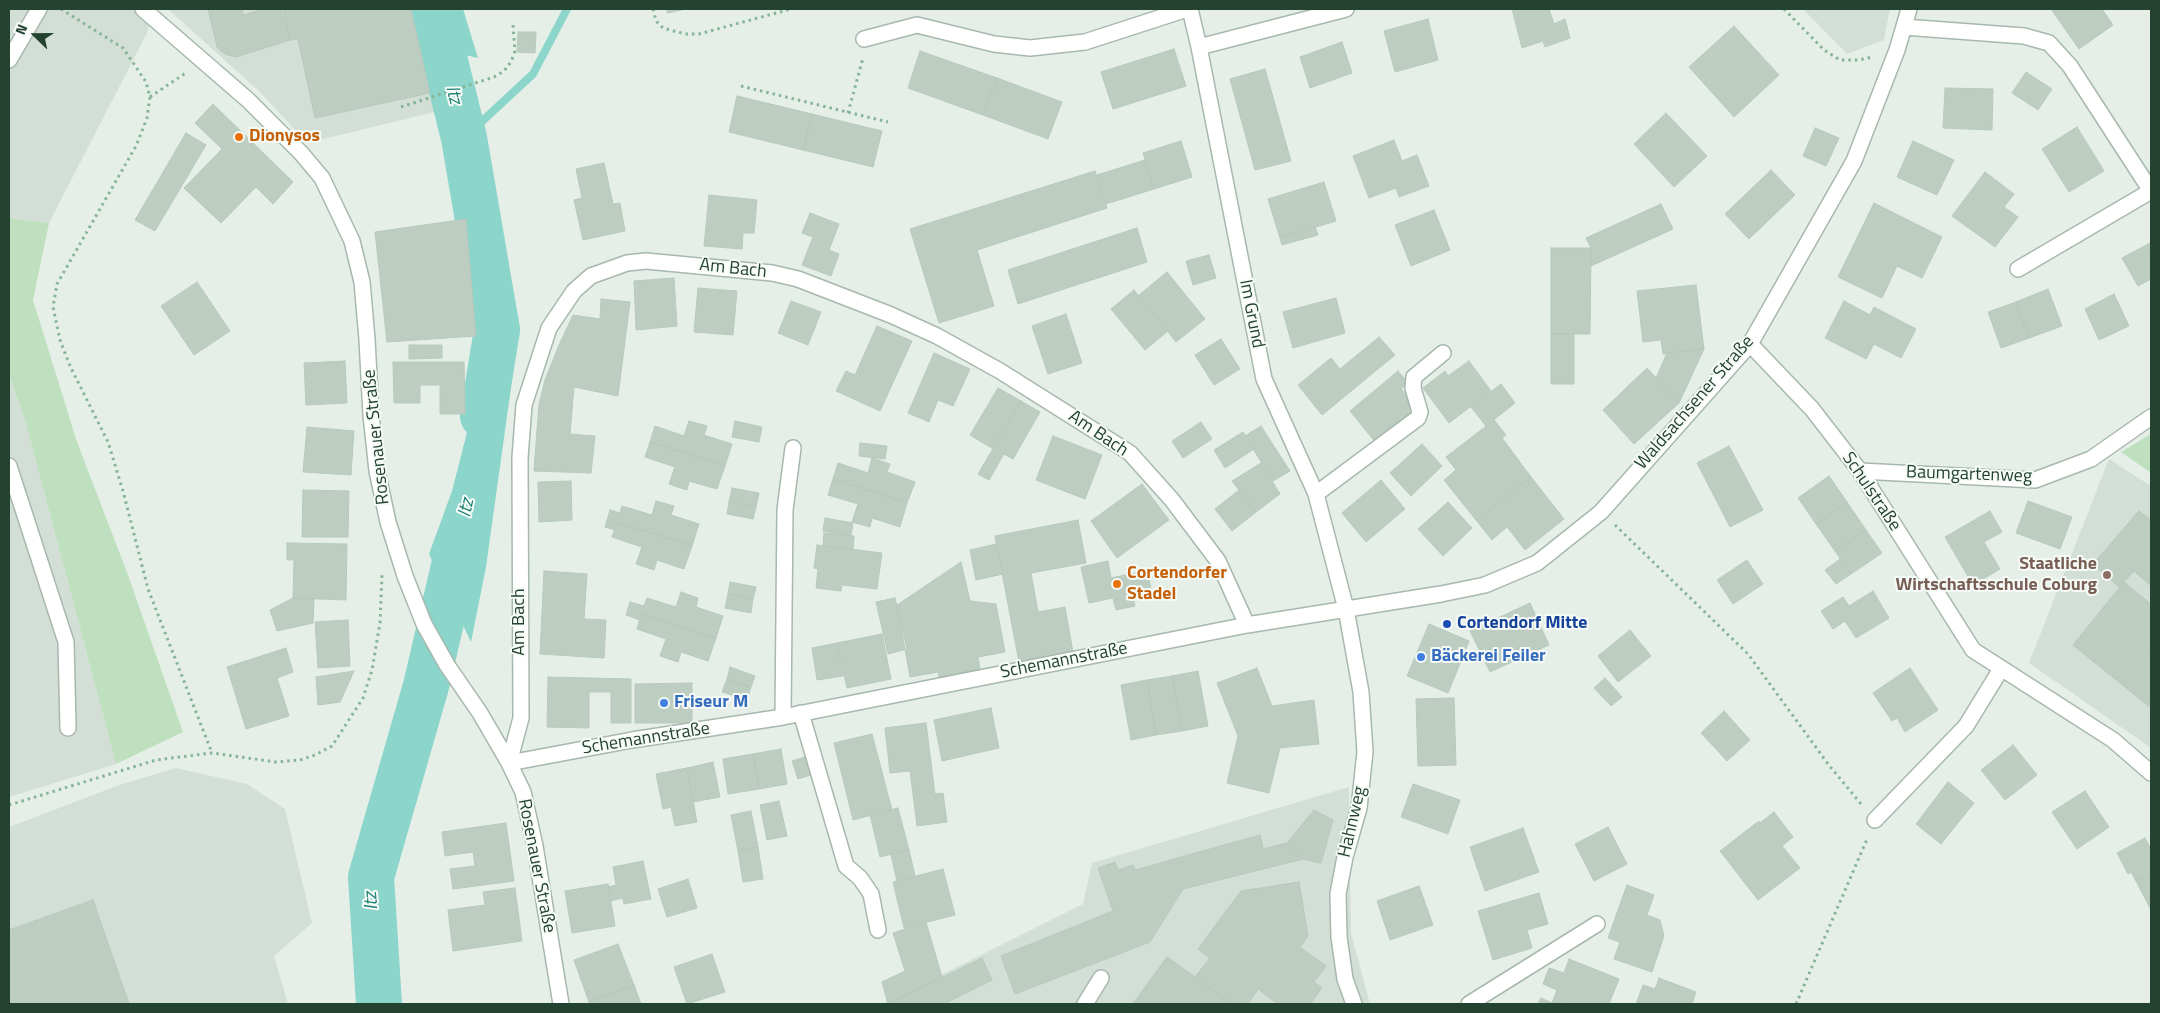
<!DOCTYPE html>
<html>
<head>
<meta charset="utf-8">
<style>
  body { margin:0 }
  #map { position:relative; width:2160px; height:1013px; overflow:hidden; background:#e5efe8; font-family:"Titillium Web",sans-serif }
  canvas { display:block }
  .frame { position:absolute; inset:0; border:10px solid #234230; pointer-events:none }
  .north { position:absolute; left:10px; top:10px; width:50px; height:50px; -webkit-text-stroke:4px #f6fbf7; paint-order:stroke; rotate:292deg; font-size:14px; font-weight:700; line-height:20px; text-align:center; color:#234230 }
  .north::after { content:''; display:block; margin:auto; width:18px; height:22px; background:#234230; clip-path:polygon(50% 0,100% 100%,50% 72%,0 100%) }
</style>
</head>
<body>
<div id="map">
<canvas width="2160" height="1013"></canvas>
<div class="frame"></div>
<div class="north">N</div>
</div>
<script>
const c = document.querySelector('canvas').getContext('2d');
c.lineJoin = 'round';
function fill(path, color) {
  c.fillStyle = color;
  c.fill(path, 'evenodd');
}
function poly(rows) {
  const path = new Path2D();
  for (const r of rows) {
    path.moveTo(r[0], r[1]);
    for (let i = 2; i < r.length; i += 2) path.lineTo(r[i], r[i + 1]);
  }
  return path;
}
function trace(path, color, width, dash) {
  c.strokeStyle = color;
  c.lineWidth = width;
  c.lineCap = dash ? 'butt' : 'round';
  c.setLineDash(dash || []);
  c.stroke(path);
}
function drawText(font, color, halo, rows, align = 'center') {
  c.font = font + ' "Titillium Web",sans-serif';
  c.lineWidth = 4;
  c.setLineDash([]);
  c.textBaseline = 'middle';
  c.strokeStyle = halo;
  c.fillStyle = color;
  for (const [text, x, y, turn = 0] of rows) {
    c.save();
    c.translate(x, y);
    c.rotate((+turn || 0) * Math.PI / 180);
    c.textAlign = isNaN(turn) ? turn : align;
    if (halo) c.strokeText(text, 0, 0);
    c.fillText(text, 0, 0);
    c.restore();
  }
}
const built = poly([
  [9,9,153,9,147,33,49,223,9,218],
  [168,9,438,9,455,107,307,143,261,93],
  [1803,9,1890,9,1884,40,1847,54],
  [9,375,25,420,116,764,9,797],
  [2109,459,2151,486,2151,748,2029,663],
  [176,768,247,784,285,809,312,923,274,956,288,1004,9,1004,9,827,122,784],
  [1349,787,1351,933,1370,1004,883,1004,1083,904,1092,863]
]);
const green = poly([
  [9,218,49,223,33,300,77,442,128,575,183,732,116,764,25,420,9,375],
  [2151,434,2151,473,2121,452]
]);
const water = poly([
  [424,9,463,9,478,58,435,48],
  [483,344,513,373,486,567,471,642,429,554,452,491,485,362]
]);
const stream = poly([
  [464,138,533,74,567,9]
]);
const river = poly([
  [432,9,464,138,497,330,483,416],
  [379,1004,371,877,426,686,462,532]
]);
const building = poly([
  [208,9,242,9,243,15,264,9,281,9,290,40,236,57,228,55,222,52,217,47,208,9],
  [283,9,411,9,430,93,315,118,298,39,290,40,283,9],
  [666,9,686,9,668,13,666,9],
  [1512,9,1549,9,1554,24,1565,19,1570,38,1545,47,1543,41,1522,48,1512,9],
  [2051,9,2102,9,2113,25,2079,49,2051,9],
  [1428,19,1438,60,1395,72,1384,31,1428,19],
  [1734,26,1779,75,1734,117,1689,67,1734,26],
  [518,32,536,32,535,53,517,52,518,32],
  [1342,42,1352,73,1310,88,1300,57,1342,42],
  [1174,49,1186,86,1113,109,1101,72,1174,49],
  [920,51,997,78,983,115,908,88,920,51],
  [1265,69,1291,161,1255,170,1230,79,1265,69],
  [2026,72,2052,89,2038,110,2012,93,2026,72],
  [997,78,1062,102,1048,139,983,115,997,78],
  [1945,88,1993,89,1992,130,1943,128,1945,88],
  [737,96,812,114,803,150,729,132,737,96],
  [213,104,293,182,273,204,256,187,221,223,184,188,222,149,195,123,213,104],
  [1666,113,1707,156,1674,187,1634,144,1666,113],
  [812,114,882,131,873,167,803,150,812,114],
  [2077,127,2104,171,2069,192,2042,149,2077,127],
  [1815,128,1839,138,1826,166,1803,156,1815,128],
  [186,133,206,145,155,231,135,220,186,133],
  [1394,140,1402,161,1417,155,1429,186,1399,197,1396,188,1369,198,1353,156,1394,140],
  [1181,141,1192,177,1154,189,1143,153,1181,141],
  [1913,141,1954,160,1937,195,1897,177,1913,141],
  [1145,160,1154,189,1106,204,1097,175,1145,160],
  [604,163,613,204,620,203,625,231,583,240,574,200,582,198,576,169,604,163],
  [1771,170,1795,195,1749,239,1725,214,1771,170],
  [1095,171,1107,208,977,250,994,306,939,323,910,229,1095,171],
  [1985,172,2014,194,2004,207,2018,217,1995,247,1952,216,1985,172],
  [1324,182,1336,221,1280,238,1268,199,1324,182],
  [709,195,757,200,754,233,743,233,742,249,704,246,709,195],
  [1874,203,1942,237,1922,278,1897,266,1882,298,1838,277,1874,203],
  [1661,204,1673,229,1591,266,1591,248,1586,238,1661,204],
  [1434,210,1450,250,1411,266,1395,225,1434,210],
  [810,213,839,224,829,250,839,254,831,276,802,265,813,237,802,233,810,213],
  [466,219,476,336,387,342,375,232,466,219],
  [1315,227,1318,235,1282,245,1280,238,1315,227],
  [1137,228,1147,262,1018,304,1008,270,1137,228],
  [2150,243,2151,279,2138,286,2122,258,2150,243],
  [1551,248,1591,248,1590,334,1551,334,1551,248],
  [1209,255,1216,278,1193,285,1186,261,1209,255],
  [1167,272,1205,319,1176,342,1139,295,1167,272],
  [674,278,677,326,636,330,634,281,674,278],
  [197,282,230,331,194,355,161,306,197,282],
  [1696,285,1704,349,1663,354,1661,340,1643,342,1637,291,1696,285],
  [698,288,737,291,733,335,694,332,698,288],
  [2048,289,2062,326,2029,338,2016,302,2048,289],
  [1134,290,1168,331,1145,350,1111,309,1134,290],
  [2114,294,2129,326,2099,340,2085,309,2114,294],
  [1336,298,1345,333,1293,348,1283,312,1336,298],
  [601,299,630,302,618,396,574,387,570,434,595,436,591,473,534,471,539,404,545,380,559,345,573,315,600,319,601,299],
  [791,301,821,312,808,345,778,333,791,301],
  [1844,301,1870,315,1874,307,1916,329,1901,358,1874,344,1866,359,1825,338,1844,301],
  [2016,302,2029,338,2001,348,1988,312,2016,302],
  [1066,314,1082,363,1048,374,1032,326,1066,314],
  [877,326,912,341,880,411,836,391,846,371,855,375,877,326],
  [1551,334,1574,334,1574,384,1551,384,1551,334],
  [1379,337,1395,355,1322,415,1298,385,1331,358,1340,369,1379,337],
  [1221,339,1240,369,1214,385,1195,355,1221,339],
  [409,345,442,345,442,358,409,359,409,345],
  [1704,349,1679,403,1656,378,1667,353,1704,349],
  [934,353,970,369,953,406,938,400,929,422,908,413,934,353],
  [345,361,347,403,306,405,304,363,345,361],
  [1469,361,1491,391,1449,423,1423,388,1445,371,1448,376,1469,361],
  [393,362,464,362,465,414,440,414,440,385,420,385,420,403,394,403,393,362],
  [1647,368,1679,403,1634,444,1603,410,1647,368],
  [1398,371,1408,383,1401,389,1417,408,1376,443,1350,411,1398,371],
  [1501,384,1515,403,1486,426,1471,407,1501,384],
  [998,388,1021,401,993,449,970,435,998,388],
  [1021,401,1040,412,1013,459,1004,454,989,480,978,474,1021,401],
  [1494,420,1506,435,1502,438,1531,477,1476,520,1444,480,1456,470,1446,457,1494,420],
  [689,421,707,426,704,435,732,444,725,466,650,442,655,426,684,436,689,421],
  [735,421,762,427,759,442,732,437,735,421],
  [1201,422,1212,439,1183,458,1172,441,1201,422],
  [1261,426,1290,471,1273,481,1245,436,1261,426],
  [307,427,354,431,351,475,303,472,307,427],
  [1243,432,1254,449,1225,468,1214,450,1243,432],
  [1053,436,1102,455,1085,499,1036,480,1053,436],
  [650,442,725,466,717,489,689,481,687,490,669,484,675,467,645,457,650,442],
  [860,443,887,446,885,459,859,456,860,443],
  [1422,444,1442,466,1411,496,1390,473,1422,444],
  [1729,446,1763,510,1730,527,1697,463,1729,446],
  [872,458,890,464,887,472,915,482,907,503,833,479,838,463,868,473,872,458],
  [1261,463,1280,494,1256,512,1232,481,1261,463],
  [1829,476,1847,502,1816,524,1798,498,1829,476],
  [1531,477,1564,519,1525,550,1507,527,1492,540,1476,520,1531,477],
  [833,479,907,503,900,527,872,518,870,527,852,522,858,504,828,495,833,479],
  [1381,480,1405,509,1366,542,1342,513,1381,480],
  [571,481,572,520,539,522,538,482,571,481],
  [1142,484,1169,520,1117,558,1091,521,1142,484],
  [732,488,759,493,756,507,729,502,732,488],
  [303,490,349,491,348,537,302,537,303,490],
  [1239,490,1256,512,1232,531,1215,509,1239,490],
  [656,501,674,506,671,515,699,524,692,546,617,522,622,506,652,515,656,501],
  [2028,501,2072,517,2060,549,2016,533,2028,501],
  [729,502,756,507,753,519,727,514,729,502],
  [1448,502,1472,528,1443,556,1418,529,1448,502],
  [1847,502,1866,530,1835,551,1816,524,1847,502],
  [610,510,620,513,615,530,605,527,610,510],
  [1990,511,2002,532,1984,542,2000,569,1973,585,1945,537,1990,511],
  [2139,511,2151,520,2151,586,2134,571,2119,587,2093,564,2139,511],
  [825,518,853,523,851,536,823,531,825,518],
  [1078,520,1086,563,1031,573,1038,612,1065,607,1073,652,1019,662,995,536,1078,520],
  [617,522,692,546,684,569,657,560,654,570,636,564,642,547,612,537,617,522],
  [1866,530,1882,553,1851,574,1835,551,1866,530],
  [824,533,854,536,853,550,823,546,824,533],
  [287,543,347,544,346,600,293,598,294,560,287,560,287,543],
  [996,544,1003,574,976,580,970,550,996,544],
  [817,545,882,553,877,589,842,585,841,591,816,588,818,569,814,568,817,545],
  [1840,559,1851,574,1836,584,1825,570,1840,559],
  [1747,560,1763,584,1733,604,1717,580,1747,560],
  [1108,561,1111,578,1148,570,1151,590,1132,594,1135,606,1116,610,1113,598,1089,603,1081,567,1108,561],
  [961,562,970,601,996,604,1005,652,978,657,980,669,939,677,938,672,910,677,897,605,961,562],
  [544,571,587,574,584,619,606,620,604,658,540,654,544,571],
  [730,582,756,587,753,599,728,594,730,582],
  [2124,582,2151,604,2151,646,2149,649,2151,651,2151,708,2073,645,2124,582],
  [1873,591,1889,618,1856,638,1845,621,1833,629,1821,611,1843,597,1849,606,1873,591],
  [681,592,698,598,696,607,723,616,716,638,641,614,647,598,676,607,681,592],
  [728,594,753,599,751,613,725,608,728,594],
  [293,598,314,599,313,623,277,631,270,610,293,598],
  [895,598,907,649,888,654,876,602,895,598],
  [630,602,644,606,640,620,626,615,630,602],
  [1530,603,1549,645,1490,672,1470,631,1530,603],
  [641,614,716,638,708,661,681,652,678,662,660,656,666,639,637,629,641,614],
  [348,620,350,666,318,668,315,622,348,620],
  [1429,624,1469,641,1448,693,1407,676,1429,624],
  [1630,630,1651,656,1618,682,1598,656,1630,630],
  [882,634,891,679,847,688,837,643,882,634],
  [837,643,843,676,817,680,812,648,837,643],
  [286,648,293,672,277,678,289,716,246,729,227,667,286,648],
  [730,667,755,676,751,687,727,679,730,667],
  [1257,668,1272,706,1314,700,1319,744,1280,748,1269,793,1227,783,1238,736,1217,683,1257,668],
  [1910,668,1938,710,1905,732,1897,718,1892,721,1873,693,1910,668],
  [354,671,340,702,318,705,316,677,354,671],
  [1198,671,1208,726,1182,731,1172,676,1198,671],
  [1172,676,1182,731,1156,735,1147,680,1172,676],
  [548,677,631,679,631,723,611,723,611,692,589,692,589,728,547,727,548,677],
  [1605,678,1622,697,1611,706,1594,688,1605,678],
  [727,679,751,687,747,700,722,692,727,679],
  [1147,680,1156,735,1131,740,1121,685,1147,680],
  [692,683,692,723,635,723,635,684,692,683],
  [1454,698,1456,765,1418,766,1416,699,1454,698],
  [991,708,999,748,942,761,934,720,991,708],
  [1724,711,1750,740,1727,761,1701,733,1724,711],
  [926,723,935,794,943,793,947,822,917,826,910,771,890,773,885,728,926,723],
  [872,734,892,810,853,820,834,743,872,734],
  [2013,745,2037,775,2005,800,1981,770,2013,745],
  [781,749,787,784,759,789,753,754,781,749],
  [753,754,759,789,728,794,723,759,753,754],
  [805,757,811,775,798,779,792,761,805,757],
  [713,762,720,797,693,802,687,768,713,762],
  [687,768,697,822,675,826,671,807,663,809,656,774,687,768],
  [1948,782,1974,803,1941,844,1916,824,1948,782],
  [1413,784,1460,800,1448,834,1401,817,1413,784],
  [2085,791,2109,827,2077,849,2052,812,2085,791],
  [779,801,787,836,767,840,760,805,779,801],
  [898,808,909,850,880,857,870,815,898,808],
  [1314,810,1333,820,1321,863,1303,859,1287,843,1314,810],
  [751,811,758,847,738,851,731,815,751,811],
  [1774,812,1793,837,1782,846,1800,868,1758,900,1720,851,1759,821,1760,823,1774,812],
  [506,823,514,881,453,889,450,869,475,866,473,852,445,856,442,832,506,823],
  [1608,827,1627,864,1594,881,1575,844,1608,827],
  [1523,828,1539,872,1485,891,1470,847,1523,828],
  [1260,835,1263,849,1287,843,1303,859,1183,889,1150,942,1015,994,1001,956,1113,911,1098,868,1115,862,1118,870,1133,865,1135,870,1260,835],
  [2145,838,2151,849,2151,873,2136,881,2131,872,2128,874,2117,853,2145,838],
  [758,847,763,879,743,882,738,851,758,847],
  [909,850,915,876,897,881,891,855,909,850],
  [643,861,651,899,624,904,623,898,610,901,608,887,616,885,613,867,643,861],
  [943,869,955,915,904,928,893,882,943,869],
  [2151,873,2151,910,2136,881,2151,873],
  [688,879,697,908,667,917,658,889,688,879],
  [1299,882,1308,936,1300,947,1326,966,1314,982,1322,988,1310,1004,1278,1004,1258,989,1248,1004,1232,1004,1195,977,1210,958,1198,949,1241,891,1299,882],
  [608,884,615,926,572,933,565,891,608,884],
  [1627,885,1654,895,1647,915,1660,920,1664,936,1652,972,1614,959,1620,942,1608,938,1627,885],
  [1419,886,1433,925,1390,940,1377,901,1419,886],
  [515,888,522,941,453,951,448,910,485,905,483,892,515,888],
  [1539,893,1548,924,1527,930,1532,948,1493,960,1478,911,1539,893],
  [93,900,129,1004,9,1004,9,930,93,900],
  [926,922,942,977,888,1004,882,982,905,971,893,933,926,922],
  [618,944,634,985,589,1002,574,960,618,944],
  [712,954,725,992,687,1004,674,967,712,954],
  [1167,957,1195,977,1232,1004,1133,1004,1167,957],
  [982,958,992,980,944,1004,888,1004,982,958],
  [1569,959,1619,979,1609,1004,1552,1003,1557,990,1543,984,1549,968,1564,973,1569,959],
  [1659,978,1696,992,1692,1004,1636,1004,1643,985,1655,989,1659,978],
  [634,985,641,1004,590,1004,589,1002,634,985],
  [1541,998,1552,1003,1556,1004,1538,1004,1541,998]
]);
const path = poly([
  [61,9,123,48,146,82,150,97,147,118,136,146,57,284,53,307,60,340,70,366,108,442,123,491,148,589,212,753],
  [653,9,656,21,663,28,685,34,699,34,791,9],
  [1784,9,1824,50,1840,60,1859,60,1872,57],
  [741,86,888,122],
  [150,97,187,72],
  [401,107,494,77,504,71,511,62,515,51,513,25],
  [848,113,863,58],
  [1615,525,1748,654,1828,764,1861,804],
  [9,805,156,760,212,753,276,762,300,760,315,755,332,746,363,698,372,670,380,623,382,575],
  [1796,1004,1868,837]
]);
const minor = poly([
  [143,9,248,100,301,153,322,178,352,241,362,282,367,339,371,415,377,471,388,522,405,576,424,624,447,665,480,713,509,763,523,792,535,846,561,1004],
  [1190,9,1199,47,1264,379,1316,494,1346,609,1361,692,1365,752,1359,808,1345,857,1338,894,1339,937,1345,979,1354,1004],
  [1904,27,2024,36,2049,43,2070,66,2151,191],
  [864,39,917,25,994,44,1030,48,1085,42,1187,9],
  [1199,47,1346,9],
  [9,60,39,9],
  [2018,269,2151,191],
  [1750,344,1812,409,1860,471,1973,650,2113,740,2151,773],
  [9,466,66,642,68,728],
  [1860,471,2035,480,2091,459,2151,417],
  [1316,494,1418,418,1420,412,1413,388,1414,377,1443,353],
  [801,713,846,866,860,878,871,894,878,930],
  [783,717,785,510,793,448],
  [509,763,632,740,783,717,1247,625,1441,594,1485,585,1537,563,1601,512,1750,344,1854,161,1897,50,1909,9],
  [509,763,521,718,520,458,524,405,549,328,574,291,591,276,627,263,646,261,772,273,798,279,891,315,937,336,1000,371,1130,453,1172,500,1218,561,1247,625],
  [1875,820,1966,726,2001,669],
  [1085,1004,1101,978],
  [1469,1004,1597,924]
]);
const markers = [
  [239,137,5,"#e8710a"],
  [2107,575,5,"#8d6e63"],
  [1117,584,5,"#e8710a"],
  [1447,624,5,"#1a4fb4"],
  [1421,657,5,"#3f7fe0"],
  [664,703,5,"#3f7fe0"]
];
const foodNames = [
  ["Dionysos",249,137],
  ["Cortendorfer",1127,574],
  ["Stadel",1127,595]
];
const streetNames = [
  ["Am Bach",733,269,6],
  ["Im Grund",1251,314,79],
  ["Waldsachsener Straße",1695,403,-49],
  ["Am Bach",1098,434,34],
  ["Rosenauer Straße",377,437,-96],
  ["Baumgartenweg",1969,475,2],
  ["Schulstraße",1871,492,56],
  ["Am Bach",520,622,-90],
  ["Schemannstraße",1064,661,-11],
  ["Schemannstraße",646,739,-9],
  ["Hahnweg",1353,822,-77],
  ["Rosenauer Straße",536,866,79]
];
const educationNames = [
  ["Staatliche",2097,565],
  ["Wirtschaftsschule Coburg",2097,586]
];
const transitNames = [
  ["Cortendorf Mitte",1457,624]
];
const shopNames = [
  ["Bäckerei Feiler",1431,657],
  ["Friseur M",674,703]
];
const waterNames = [
  ["Itz",453,95,76],
  ["Itz",467,508,-78],
  ["Itz",372,901,-94]
];
fill(built, '#d3dfd6');
fill(green, '#bfe0be');
fill(water, '#8cd5ca');
trace(stream, '#8cd5ca', 8);
trace(river, '#8cd5ca', 46);
fill(building, '#bdcdc2');
trace(building, '#b7c9bc', 1);
trace(minor, '#a7b8ad', 18);
trace(path, '#85b496', 3, [2.5, 4]);
trace(minor, '#fff', 15);
for (const [x, y, r, color] of markers) {
  const dot = new Path2D();
  dot.arc(x, y, r, 0, 2 * Math.PI);
  c.fillStyle = color;
  c.fill(dot);
  trace(dot, '#f6fbf7', 2);
}
drawText('bold 18px', '#c56008', '#f6fbf7', foodNames, 'left');
drawText('18px', '#234230', '#f6fbf7', streetNames);
drawText('bold 18px', '#785e54', '#f6fbf7', educationNames, 'right');
drawText('bold 18px', '#164399', '#f6fbf7', transitNames, 'left');
drawText('bold 18px', '#366cbe', '#f6fbf7', shopNames, 'left');
drawText('italic 19px', '#1a8172', '#f6fbf7', waterNames);
</script>
</body>
</html>
